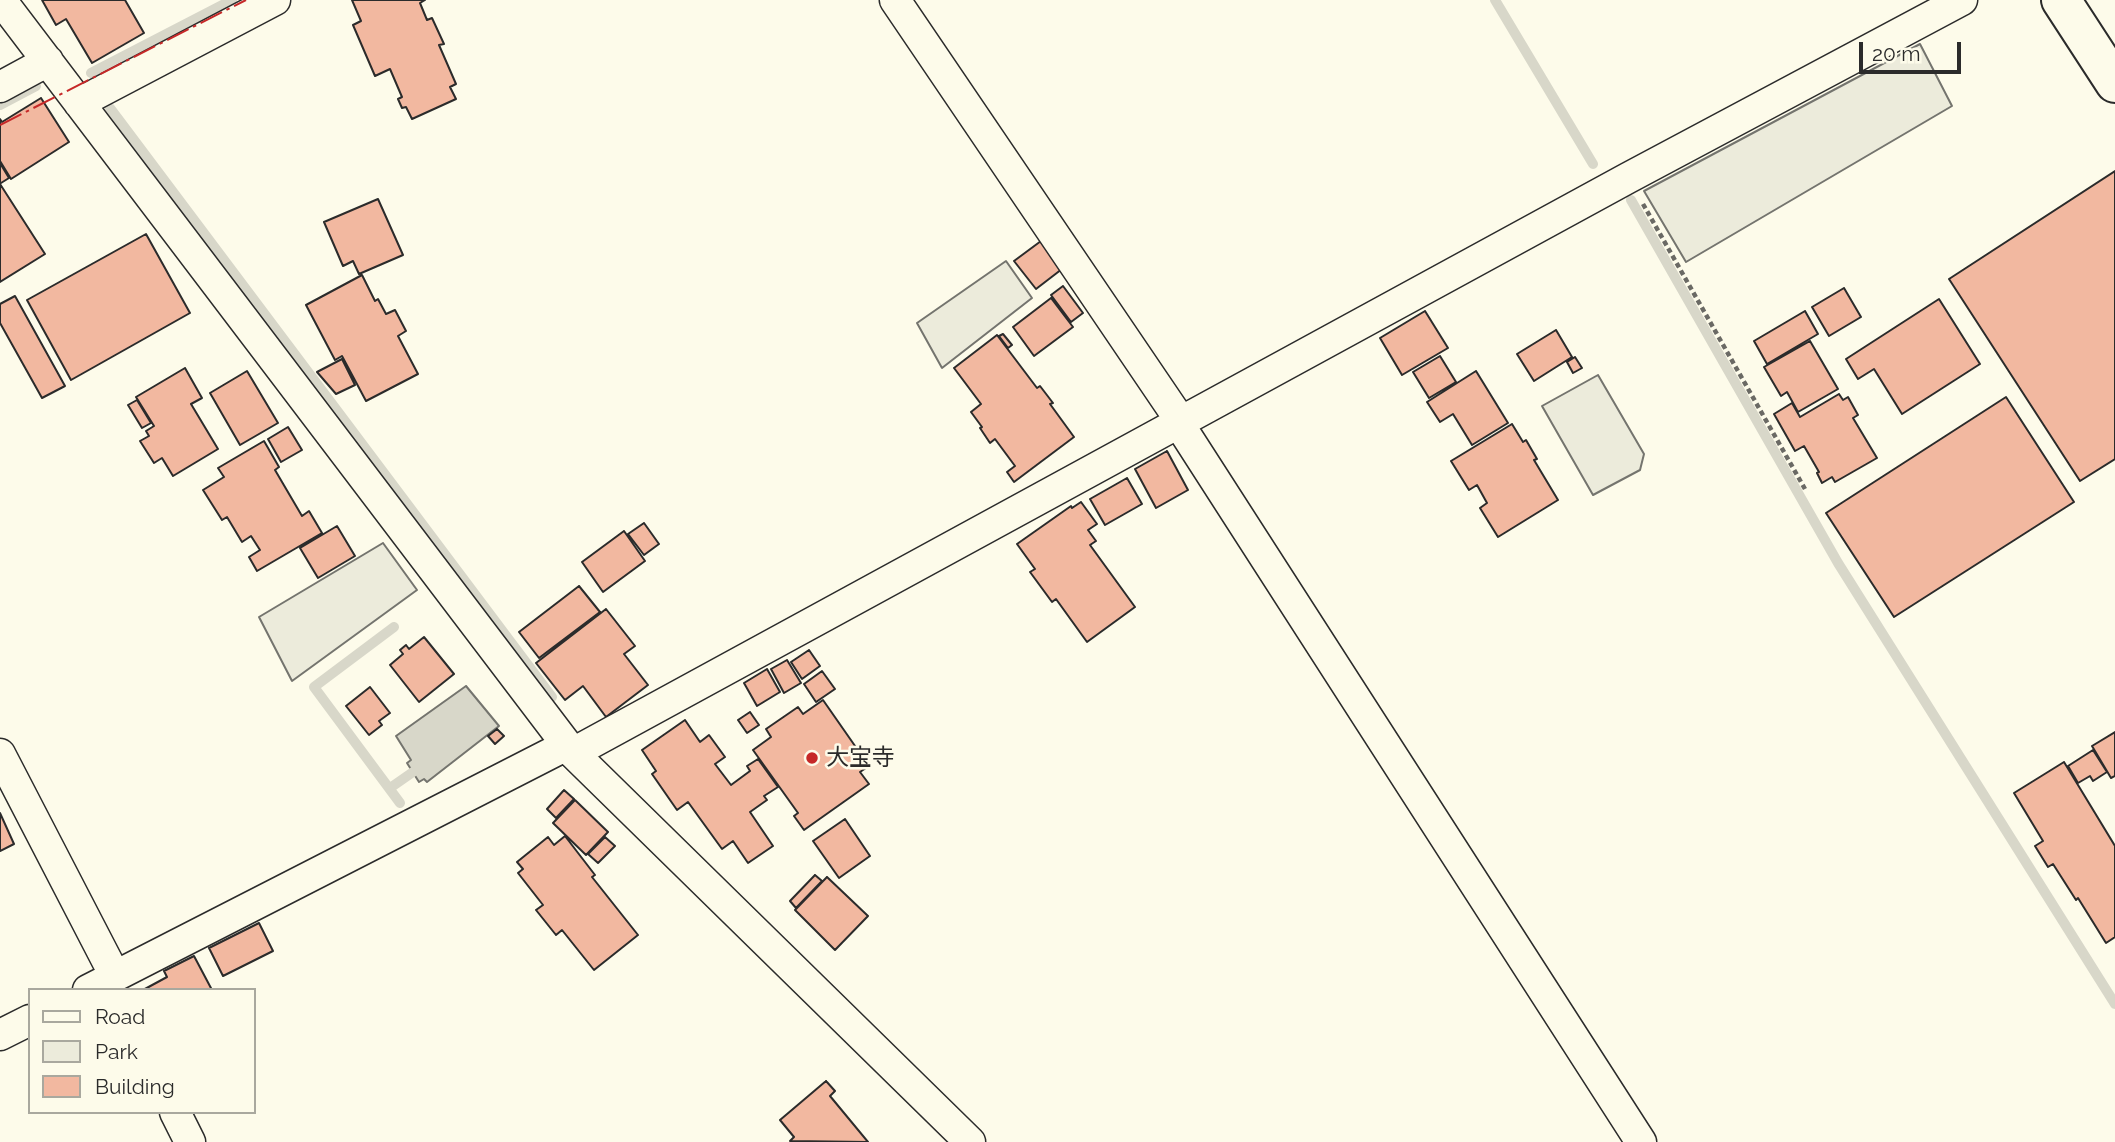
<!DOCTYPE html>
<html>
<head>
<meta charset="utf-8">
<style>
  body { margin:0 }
  #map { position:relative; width:2115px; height:1142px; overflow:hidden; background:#fdfbea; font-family:Raleway,sans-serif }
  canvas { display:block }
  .legend { position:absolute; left:28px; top:988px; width:228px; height:126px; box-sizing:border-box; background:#fdfbea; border:2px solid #a9a89e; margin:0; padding:9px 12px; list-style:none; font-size:21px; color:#2b2b2b }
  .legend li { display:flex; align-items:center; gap:14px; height:35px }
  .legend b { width:35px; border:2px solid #a9a89e }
  .scale { position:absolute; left:1859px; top:42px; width:102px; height:32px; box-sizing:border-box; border:4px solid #2b2b2b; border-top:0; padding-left:9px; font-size:21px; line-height:24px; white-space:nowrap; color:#2b2b2b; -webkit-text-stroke:5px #fdfbea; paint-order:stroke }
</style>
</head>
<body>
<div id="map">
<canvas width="2115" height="1142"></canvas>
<ul class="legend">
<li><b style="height:9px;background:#fdfbea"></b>Road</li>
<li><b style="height:19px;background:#ecebdb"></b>Park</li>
<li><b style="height:19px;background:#f2b8a0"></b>Building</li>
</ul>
<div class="scale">20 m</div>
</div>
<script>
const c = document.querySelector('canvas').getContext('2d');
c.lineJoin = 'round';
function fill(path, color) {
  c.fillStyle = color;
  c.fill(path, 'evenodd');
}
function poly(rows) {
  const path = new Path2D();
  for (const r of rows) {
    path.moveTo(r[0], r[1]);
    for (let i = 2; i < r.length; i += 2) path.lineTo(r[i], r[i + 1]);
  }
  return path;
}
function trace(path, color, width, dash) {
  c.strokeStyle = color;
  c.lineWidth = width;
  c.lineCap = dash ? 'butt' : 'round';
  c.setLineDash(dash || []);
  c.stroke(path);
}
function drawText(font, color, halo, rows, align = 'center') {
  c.font = font + ' Raleway,"Noto Sans JP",sans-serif';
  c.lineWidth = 5;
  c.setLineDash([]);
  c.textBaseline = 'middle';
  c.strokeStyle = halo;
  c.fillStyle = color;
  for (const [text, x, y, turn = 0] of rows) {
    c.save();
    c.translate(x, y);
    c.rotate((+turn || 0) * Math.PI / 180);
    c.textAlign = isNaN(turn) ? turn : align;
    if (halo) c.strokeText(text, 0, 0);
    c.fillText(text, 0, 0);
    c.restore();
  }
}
const green = poly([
  [1920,44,1952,106,1686,262,1644,191,1920,44],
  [1006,261,1032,298,942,368,917,323,1006,261],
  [1598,375,1644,454,1640,470,1593,495,1542,406,1598,375],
  [383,543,417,590,292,681,259,617,383,543]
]);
const water = poly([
  [466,686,499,726,427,782,424,779,419,782,407,763,411,760,396,736,466,686]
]);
const stream = poly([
  [1495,0,1593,164],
  [91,73,232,0],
  [0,105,36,86],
  [110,108,552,697],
  [1631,200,1838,563,2115,1004],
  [394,627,314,687,400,803],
  [390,788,413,772]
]);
const building = poly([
  [42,0,125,0,144,33,92,63,66,19,56,25,42,0],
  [352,0,425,0,420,3,427,20,432,18,444,44,439,45,456,84,450,87,456,99,412,119,406,107,402,108,398,99,402,97,390,69,375,76,353,25,361,21,352,0],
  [41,98,69,142,11,179,0,161,0,119,2,122,41,98],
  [0,163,9,178,1,183,0,182,0,163],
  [2115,171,2115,459,2080,481,1949,279,2115,171],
  [0,184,45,254,0,282,0,184],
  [378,199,403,255,359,274,353,261,343,266,324,222,378,199],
  [146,234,190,313,71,380,27,300,146,234],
  [1041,241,1062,269,1036,289,1014,261,1041,241],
  [362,275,375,301,378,299,386,314,395,310,406,331,398,336,418,374,366,401,342,356,335,360,306,305,362,275],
  [1063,286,1083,313,1071,322,1051,295,1063,286],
  [1844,288,1861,317,1829,336,1812,307,1844,288],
  [15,296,65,386,42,398,0,323,0,304,15,296],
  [1051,298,1073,327,1034,356,1013,327,1051,298],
  [1939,299,1980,364,1902,414,1874,369,1858,379,1846,359,1939,299],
  [1425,311,1448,348,1402,375,1380,338,1425,311],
  [1805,311,1818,334,1767,364,1754,341,1805,311],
  [1556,330,1572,357,1534,381,1517,354,1556,330],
  [1003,334,1012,345,1008,348,999,336,1003,334],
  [997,335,1037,388,1040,386,1053,403,1050,404,1074,437,1014,482,1007,472,1015,466,995,439,990,443,980,428,982,427,971,412,981,404,954,368,997,335],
  [1810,341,1838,389,1798,412,1787,392,1781,396,1764,367,1810,341],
  [1440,356,1456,382,1429,398,1413,372,1440,356],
  [1575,357,1582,368,1573,373,1567,362,1575,357],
  [342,359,355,385,336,394,317,372,342,359],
  [185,368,202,398,191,404,218,449,173,476,162,458,154,463,140,441,149,436,146,431,154,426,136,397,185,368],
  [247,371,278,423,240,445,210,393,247,371],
  [1476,371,1508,423,1472,445,1453,414,1440,422,1427,402,1476,371],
  [1839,394,1843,400,1848,397,1858,415,1853,418,1877,458,1835,482,1832,477,1822,483,1817,473,1819,472,1804,446,1795,451,1774,414,1792,403,1800,417,1839,394],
  [2006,397,2074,502,1894,617,1826,513,2006,397],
  [137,400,151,423,142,428,128,405,137,400],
  [1512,424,1523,442,1526,440,1537,459,1534,460,1558,500,1498,537,1480,508,1487,503,1477,485,1469,490,1451,461,1512,424],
  [288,427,302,450,281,462,268,439,288,427],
  [264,441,279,467,275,470,302,516,309,511,322,533,257,571,249,557,260,550,251,536,242,542,227,517,222,520,203,490,224,477,218,468,264,441],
  [1167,451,1188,490,1156,508,1135,469,1167,451],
  [1127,478,1142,504,1105,525,1090,499,1127,478],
  [1081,502,1097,524,1088,530,1096,541,1090,545,1135,607,1087,642,1056,599,1052,602,1030,572,1035,569,1017,544,1071,506,1072,508,1081,502],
  [644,523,659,544,644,555,628,534,644,523],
  [337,526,355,556,318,578,300,548,337,526],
  [624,531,645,561,603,592,582,562,624,531],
  [579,586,600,612,539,658,519,632,579,586],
  [606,609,635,646,624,654,648,685,606,717,583,686,565,700,536,663,606,609],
  [424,637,454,674,419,702,390,665,403,654,400,650,406,645,409,649,424,637],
  [809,650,820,666,802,679,791,662,809,650],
  [787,660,801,683,784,693,771,669,787,660],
  [767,669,780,692,757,706,744,683,767,669],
  [822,671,835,689,816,702,804,684,822,671],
  [370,687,390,713,379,721,382,725,369,735,346,706,370,687],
  [823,700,869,766,860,772,869,784,804,830,794,816,798,813,753,750,771,737,766,729,798,707,803,714,823,700],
  [750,712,759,725,747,733,738,720,750,712],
  [685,720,700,742,709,735,725,757,715,764,731,785,750,771,747,766,758,759,778,787,764,796,767,800,750,812,773,846,748,863,733,841,722,849,688,802,677,810,652,774,656,771,642,750,685,720],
  [497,729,504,736,495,744,488,736,497,729],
  [2115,732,2115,776,2111,778,2092,746,2115,732],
  [2093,750,2107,772,2093,781,2090,776,2078,783,2068,766,2093,750],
  [2064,762,2115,846,2115,937,2106,943,2078,898,2076,900,2053,864,2048,867,2035,846,2043,841,2014,793,2064,762],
  [564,790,574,799,556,818,547,809,564,790],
  [575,800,608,832,586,855,553,823,575,800],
  [0,813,14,844,0,851,0,813],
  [845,819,870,856,839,878,813,841,845,819],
  [565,836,595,875,592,877,638,935,594,970,562,930,556,935,536,910,543,905,518,873,523,869,517,862,548,837,554,845,565,836],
  [605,837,615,846,598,863,588,854,605,837],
  [815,875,822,881,796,908,790,901,815,875],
  [827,877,868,916,835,950,795,910,827,877],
  [259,923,273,951,223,976,209,948,259,923],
  [194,956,212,990,143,990,167,977,164,971,194,956],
  [826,1081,835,1091,830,1096,868,1142,790,1141,794,1137,780,1120,826,1081]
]);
const path = poly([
  [1643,204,1805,489]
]);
const street = poly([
  [1,0,573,753,970,1142],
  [895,0,1182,423],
  [0,87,48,61],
  [79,103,275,0],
  [1179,424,1641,1142],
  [573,753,1628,178,1962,0],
  [0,754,115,976],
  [88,990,567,745],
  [0,1035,30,1020],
  [175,1112,190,1142]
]);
const secondary = poly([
  [2061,0,2115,83]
]);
const power = poly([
  [0,125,246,0]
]);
const markers = [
  [812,758,7,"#c62828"]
];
const poiNames = [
  ["大宝寺",826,758]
];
fill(green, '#ecebdb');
trace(green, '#74746e', 2);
fill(water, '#d8d7c9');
trace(water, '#74746e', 2);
trace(stream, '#d8d7c9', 10);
fill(building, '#f2b8a0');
trace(building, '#2b2b2b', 2);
trace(street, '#2b2b2b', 33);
trace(secondary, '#2b2b2b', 42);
trace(path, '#6a6964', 4.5, [5, 3.5]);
trace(street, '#fdfbea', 30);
trace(secondary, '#fdfbea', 38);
trace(power, '#c62828', 2, [24, 5, 3.5, 5]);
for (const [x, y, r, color] of markers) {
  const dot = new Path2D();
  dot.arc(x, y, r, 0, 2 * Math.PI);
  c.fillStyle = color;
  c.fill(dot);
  trace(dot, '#fdfbea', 2.5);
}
drawText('23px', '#2b2b2b', '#fdfbea', poiNames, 'left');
</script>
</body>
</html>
